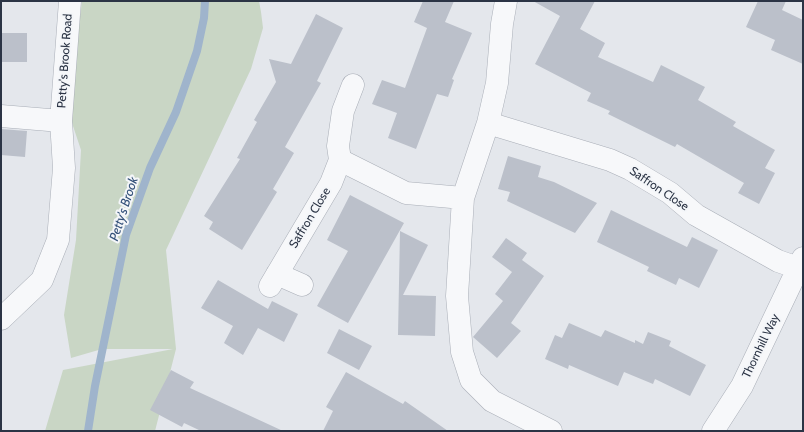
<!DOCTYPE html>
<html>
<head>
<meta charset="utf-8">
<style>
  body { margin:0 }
  #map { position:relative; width:804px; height:432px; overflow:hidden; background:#e4e7ec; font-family:Cabin,sans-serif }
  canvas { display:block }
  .frame { position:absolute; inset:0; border:2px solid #2b3445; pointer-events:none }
</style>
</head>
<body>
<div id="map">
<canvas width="804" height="432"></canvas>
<div class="frame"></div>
</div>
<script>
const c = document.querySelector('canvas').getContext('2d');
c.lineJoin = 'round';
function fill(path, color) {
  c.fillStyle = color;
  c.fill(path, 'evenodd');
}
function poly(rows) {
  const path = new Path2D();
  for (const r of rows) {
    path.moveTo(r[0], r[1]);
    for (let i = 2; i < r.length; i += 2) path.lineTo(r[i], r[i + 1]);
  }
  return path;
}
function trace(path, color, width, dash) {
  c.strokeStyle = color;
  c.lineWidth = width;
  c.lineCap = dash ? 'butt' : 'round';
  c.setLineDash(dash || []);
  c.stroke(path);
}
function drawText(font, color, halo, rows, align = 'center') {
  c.font = font + ' Cabin,sans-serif';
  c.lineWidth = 4;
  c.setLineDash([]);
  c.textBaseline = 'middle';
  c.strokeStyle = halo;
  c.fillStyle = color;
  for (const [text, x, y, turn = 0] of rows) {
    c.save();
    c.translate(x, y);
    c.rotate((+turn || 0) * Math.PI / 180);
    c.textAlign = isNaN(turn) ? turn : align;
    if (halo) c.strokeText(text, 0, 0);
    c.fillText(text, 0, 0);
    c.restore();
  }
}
const green = poly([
  [82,1,259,1,261,12,263,28,251,69,166,250,176,349,155,431,45,431,63,370,173,349,102,349,71,358,64,315,76,240,81,150,72,123,69,103]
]);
const stream = poly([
  [88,431,95,386,126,235,150,168,176,112,197,51,204,18,205,1]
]);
const building = poly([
  [423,1,454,1,445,22,472,33,452,79,454,80,448,97,437,94,416,149,388,138,397,113,372,104,382,80,405,88,427,28,414,22],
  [533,1,595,1,580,29,605,43,598,57,653,82,661,65,705,87,698,100,736,122,733,126,775,150,765,168,775,173,759,204,738,193,744,183,677,144,675,147,608,114,610,111,587,101,591,93,535,64,560,16],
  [758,1,786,1,782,10,803,20,803,64,771,50,775,40,746,27],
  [316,14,343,28,317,81,321,83,285,147,294,153,273,189,277,192,242,250,209,229,213,222,204,216,240,159,237,158,257,122,254,120,276,82,269,59,291,64],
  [1,33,27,33,27,62,1,62],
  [1,129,27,131,25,157,1,155],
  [508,156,541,166,538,177,554,182,597,203,575,233,507,201,510,192,498,189],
  [350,195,404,223,348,323,317,306,348,251,327,240],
  [611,210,687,247,692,237,718,250,699,288,679,278,676,285,647,271,649,267,597,242],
  [400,231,428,245,403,295,436,296,435,336,398,335],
  [506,238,527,253,522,260,544,276,511,323,521,331,497,358,473,337,503,301,495,294,512,272,492,257],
  [218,280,268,309,272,301,298,314,284,342,258,328,243,355,224,343,233,326,201,308],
  [569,323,601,337,605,330,635,343,635,340,643,344,648,332,671,341,669,346,706,365,690,396,655,379,653,384,624,372,618,386,569,365,568,369,545,359,555,335,562,338],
  [339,329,372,346,359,370,327,353],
  [171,370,194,382,190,388,283,431,201,431,184,423,182,427,150,410],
  [346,372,403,404,405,401,448,431,323,431,333,411,326,407]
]);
const street = poly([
  [506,1,502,24,497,83,488,123,463,198,457,296,462,352,471,380,492,401,551,431],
  [1,116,61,121],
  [488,123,610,160,630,169,670,193,696,215,778,261,798,268],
  [340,160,406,193,463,198],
  [277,274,302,285],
  [270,286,331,183,340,160,338,146,343,111,353,85],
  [1,319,42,280,58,240,64,168,61,121,70,1],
  [713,431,742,386,803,258]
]);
const streetNames = [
  ["Petty's Brook Road",65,61,-86],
  ["Saffron Close",659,189,34],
  ["Saffron Close",310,218,-59],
  ["Thornhill Way",761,346,-64]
];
const waterNames = [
  ["Petty's Brook",124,209,-72]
];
fill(green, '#c9d6c5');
trace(stream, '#9fb4cc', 8);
fill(building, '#bbc0ca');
trace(street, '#a9aeb7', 23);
trace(street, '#f7f8fa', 22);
drawText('12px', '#2b3445', '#f4f6f9', streetNames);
drawText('italic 13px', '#34527a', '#f4f6f9', waterNames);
</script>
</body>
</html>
